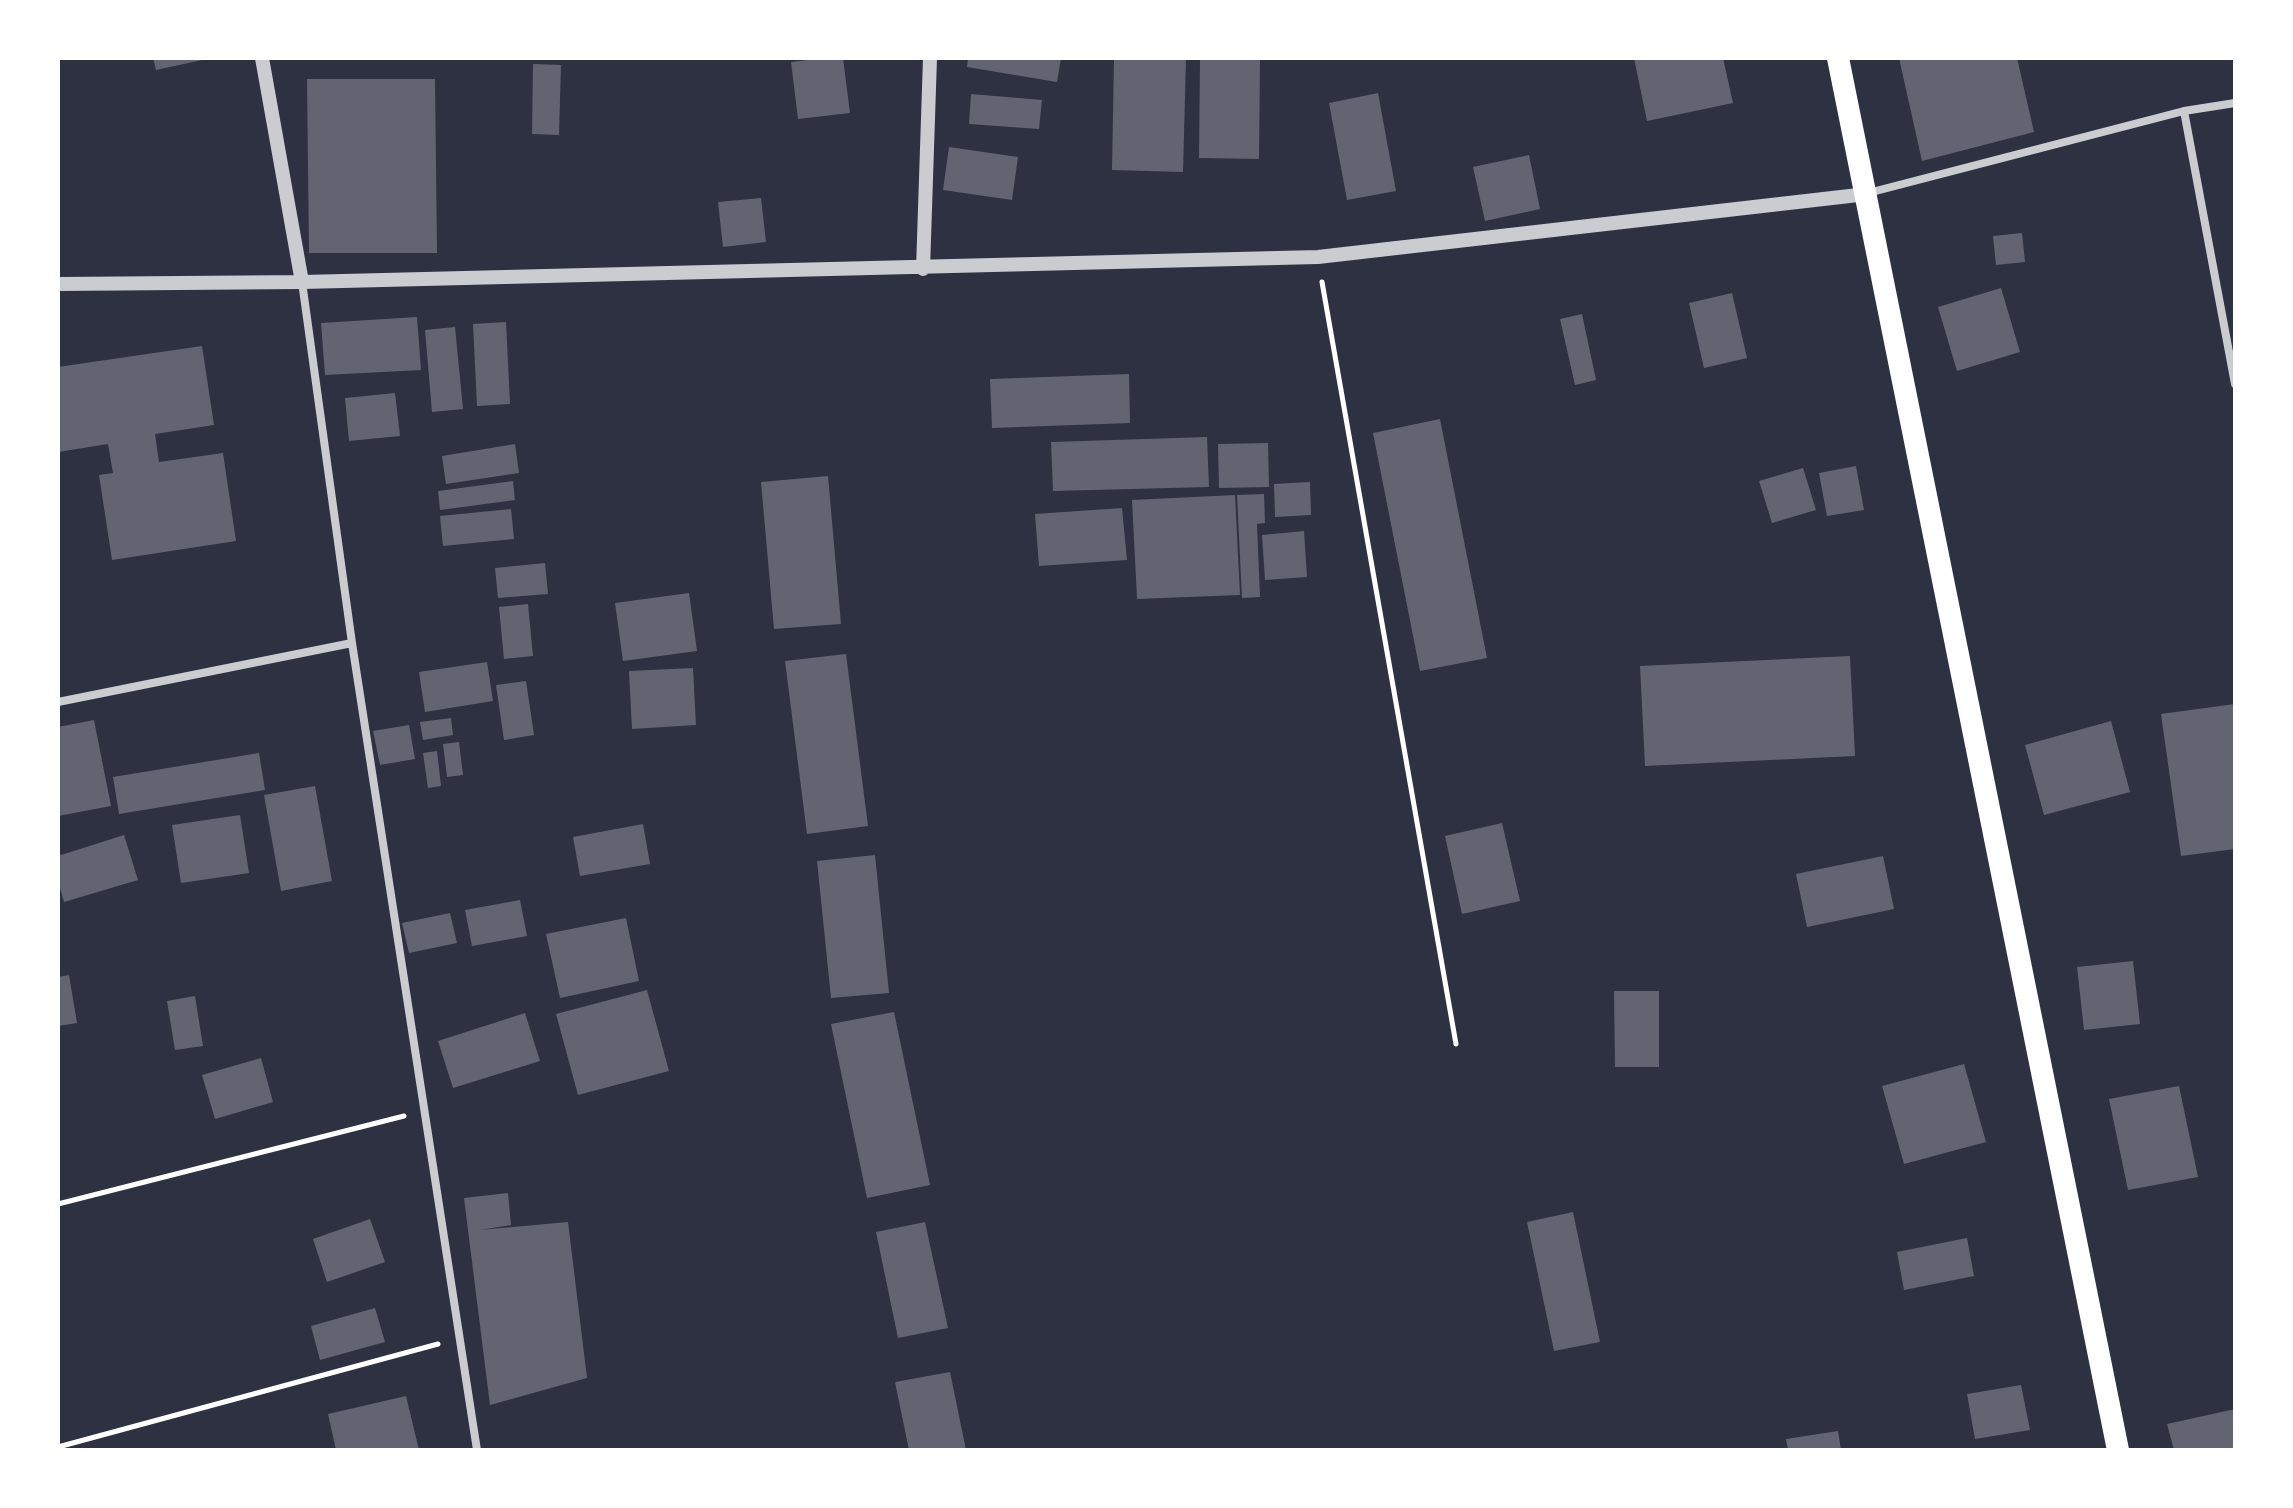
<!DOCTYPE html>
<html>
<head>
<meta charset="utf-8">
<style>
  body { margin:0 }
  #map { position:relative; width:2293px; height:1508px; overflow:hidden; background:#2d3142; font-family:Quicksand,sans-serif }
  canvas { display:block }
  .frame { position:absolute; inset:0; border:60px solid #fff; pointer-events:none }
</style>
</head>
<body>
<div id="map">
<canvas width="2293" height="1508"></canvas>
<div class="frame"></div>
</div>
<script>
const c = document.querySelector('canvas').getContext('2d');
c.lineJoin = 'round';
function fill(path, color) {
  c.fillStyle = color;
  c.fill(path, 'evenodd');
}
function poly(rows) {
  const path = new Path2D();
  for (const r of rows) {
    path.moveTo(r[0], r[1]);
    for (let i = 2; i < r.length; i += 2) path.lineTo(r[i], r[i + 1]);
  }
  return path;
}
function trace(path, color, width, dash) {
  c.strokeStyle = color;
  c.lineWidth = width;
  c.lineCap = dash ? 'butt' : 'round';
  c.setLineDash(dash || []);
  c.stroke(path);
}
const building = poly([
  [153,58,207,58,207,59,156,70],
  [824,58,843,58,850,113,798,119,791,62],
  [968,58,1061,58,1057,82,967,67],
  [1114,58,1186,58,1183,172,1112,170],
  [1200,58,1260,58,1259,159,1199,158],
  [1634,58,1723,58,1733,103,1647,121],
  [1899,58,2017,58,2034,132,1922,161],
  [533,64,561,65,559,135,532,134],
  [307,79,435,79,437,253,309,253],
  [1378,93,1396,191,1347,200,1329,103],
  [971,94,1042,100,1039,129,969,124],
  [949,147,1018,157,1012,200,943,190],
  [1529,155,1540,209,1485,221,1473,167],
  [761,198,766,242,723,247,718,202],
  [2022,233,2025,262,1996,265,1993,236],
  [2001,288,2020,352,1957,371,1938,307],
  [1732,293,1747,358,1704,368,1689,303],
  [1582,314,1596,380,1575,385,1560,319],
  [417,317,421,370,325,375,321,323],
  [506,322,510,404,477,406,473,324],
  [455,327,463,409,432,412,425,330],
  [202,346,214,425,155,434,159,462,223,453,236,541,112,560,99,475,113,473,108,444,58,452,58,367],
  [1129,374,1130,423,992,428,990,379],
  [395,393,400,436,349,441,345,398],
  [1440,419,1487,658,1420,671,1373,433],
  [1207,437,1209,487,1053,491,1051,442],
  [1268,443,1269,487,1219,488,1218,444],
  [515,444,519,473,446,484,442,456],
  [1856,466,1864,510,1827,516,1819,473],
  [1803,468,1816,510,1772,523,1759,481],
  [828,476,841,624,774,629,761,482],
  [513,481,515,500,440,510,438,491],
  [1310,482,1311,515,1275,517,1274,484],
  [1264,494,1265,523,1257,524,1260,597,1242,598,1237,495],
  [1235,495,1240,595,1137,599,1132,500],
  [1122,508,1127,560,1039,566,1035,514],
  [511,509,514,539,443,546,440,516],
  [1304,531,1307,577,1265,580,1262,535],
  [545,563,548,594,498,598,495,568],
  [689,593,697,651,623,661,615,603],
  [528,604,533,656,504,659,499,607],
  [846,654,868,826,807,834,785,661],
  [1850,656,1855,756,1645,766,1640,666],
  [487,662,493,701,425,712,419,672],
  [693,668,696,725,632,729,629,671],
  [526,681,534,735,504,740,496,685],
  [2235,704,2235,849,2181,856,2161,714],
  [451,718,453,735,423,740,420,722],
  [94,720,111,806,58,816,58,727],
  [2111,721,2130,792,2044,815,2025,745],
  [409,725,415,759,380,765,373,731],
  [459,742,463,775,447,777,443,744],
  [437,751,441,786,428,788,423,753],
  [259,753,265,790,119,814,113,777],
  [315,786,332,881,281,891,264,795],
  [240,815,249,873,181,883,172,825],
  [1502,823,1520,901,1462,914,1445,836],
  [643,824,650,864,580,876,573,837],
  [124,835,138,880,64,902,58,881,58,856],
  [875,855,889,993,831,998,817,861],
  [1883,856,1894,909,1807,927,1796,874],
  [520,900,527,936,472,946,465,910],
  [450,913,457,943,409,953,402,923],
  [626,918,639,981,560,998,546,934],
  [2133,961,2140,1024,2084,1030,2077,967],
  [69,975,77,1023,58,1026,58,977],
  [647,990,669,1071,578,1095,556,1014],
  [1614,991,1659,991,1659,1067,1615,1067],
  [195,996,203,1046,175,1050,167,1001],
  [894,1012,930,1185,867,1198,831,1024],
  [525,1013,540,1061,453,1088,438,1041],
  [261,1058,273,1102,215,1119,202,1075],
  [1964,1064,1986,1142,1904,1164,1882,1086],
  [2179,1086,2198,1177,2128,1190,2109,1099],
  [508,1193,511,1225,480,1230,568,1222,587,1378,490,1405,464,1198],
  [1573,1212,1600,1342,1554,1351,1527,1222],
  [370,1219,385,1262,327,1282,313,1239],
  [925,1222,948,1328,898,1338,876,1232],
  [1967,1238,1974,1276,1904,1290,1897,1252],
  [375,1308,385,1342,320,1360,311,1326],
  [950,1372,966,1450,909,1450,895,1382],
  [2021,1385,2030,1430,1975,1439,1967,1394],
  [406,1396,419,1450,336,1450,328,1414],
  [2235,1409,2235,1450,2174,1450,2167,1424],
  [1838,1431,1841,1450,1788,1450,1786,1439]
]);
const path = poly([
  [1322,282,1456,1044],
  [58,1204,404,1116],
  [58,1447,438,1344]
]);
const minor = poly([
  [2184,111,2235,384],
  [1868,193,2184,111,2235,103],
  [302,282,352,643,477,1450],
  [58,702,352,643]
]);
const tertiary = poly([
  [262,58,302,282],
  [923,269,930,58],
  [58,284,302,282,1318,257,1867,194]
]);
const trunk = poly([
  [1838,58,2118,1450]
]);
fill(building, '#626471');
trace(path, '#fff', 5);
trace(minor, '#caccd0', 8);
trace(tertiary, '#caccd0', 14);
trace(trunk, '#fff', 22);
</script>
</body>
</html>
